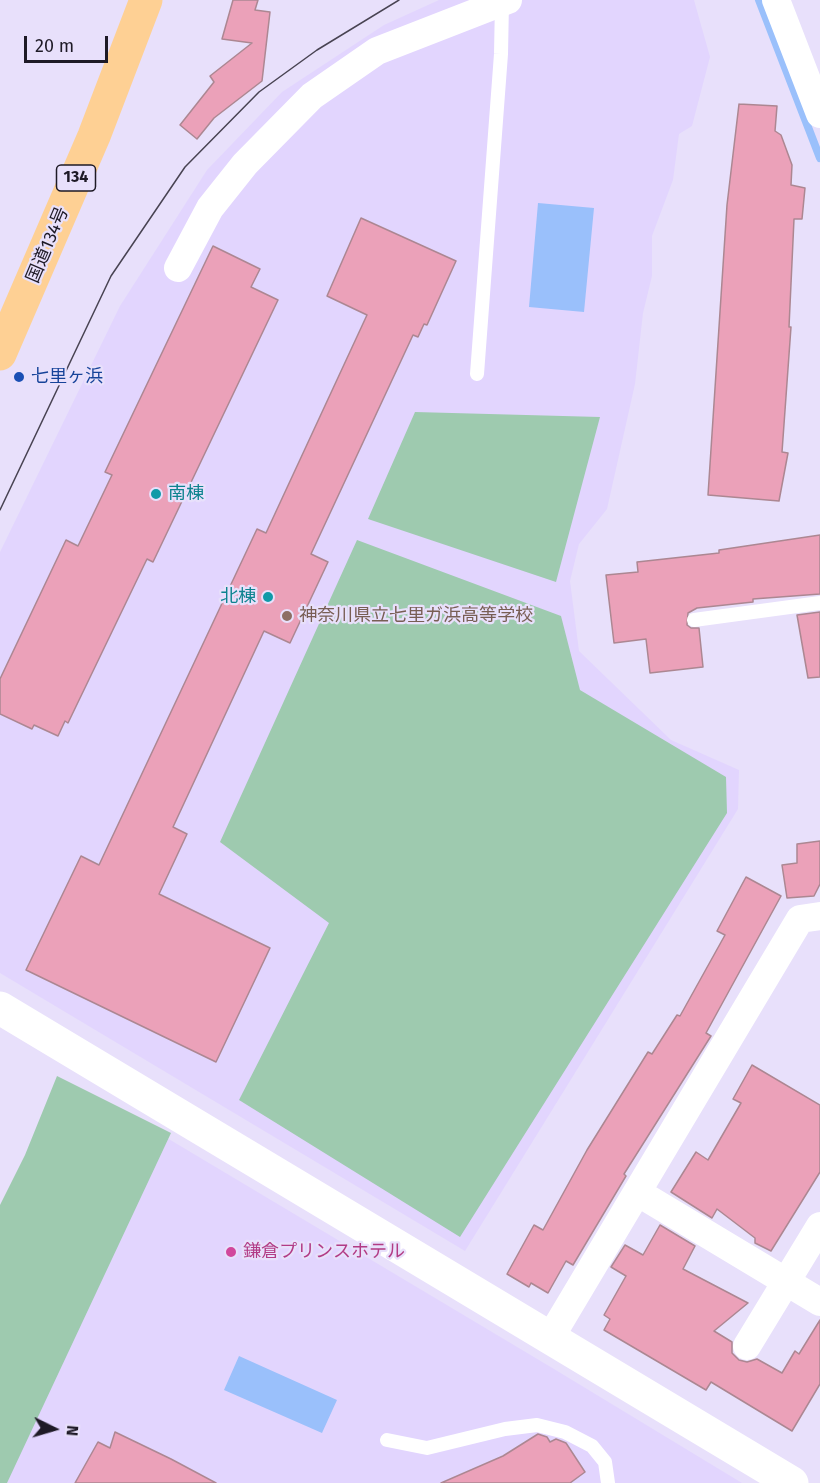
<!DOCTYPE html>
<html>
<head>
<meta charset="utf-8">
<style>
  body { margin:0 }
  #map { position:relative; width:820px; height:1483px; overflow:hidden; background:#e8e0fb; font-family:"Fira Sans",sans-serif }
  canvas { display:block }
  .north { position:absolute; left:24px; top:1399px; width:60px; height:60px; -webkit-text-stroke:4px #e8e0fb; paint-order:stroke; rotate:95deg; font-size:16px; font-weight:700; line-height:24px; text-align:center; color:#1e1a26 }
  .north::after { content:''; display:block; margin:auto; width:21px; height:27px; background:#1e1a26; clip-path:polygon(50% 0,100% 100%,50% 72%,0 100%) }
  .scale { position:absolute; left:24px; top:36px; width:84px; height:27px; box-sizing:border-box; border:3px solid #1e1a26; border-top:0; padding-left:8px; font-size:18px; line-height:21px; white-space:nowrap; color:#1e1a26; -webkit-text-stroke:4px #e8e0fb; paint-order:stroke }
</style>
</head>
<body>
<div id="map">
<canvas width="820" height="1483"></canvas>
<div class="north">N</div>
<div class="scale">20 m</div>
</div>
<script>
const c = document.querySelector('canvas').getContext('2d');
c.lineJoin = 'round';
function fill(path, color) {
  c.fillStyle = color;
  c.fill(path, 'evenodd');
}
function poly(rows) {
  const path = new Path2D();
  for (const r of rows) {
    path.moveTo(r[0], r[1]);
    for (let i = 2; i < r.length; i += 2) path.lineTo(r[i], r[i + 1]);
  }
  return path;
}
function trace(path, color, width, dash) {
  c.strokeStyle = color;
  c.lineWidth = width;
  c.lineCap = dash ? 'butt' : 'round';
  c.setLineDash(dash || []);
  c.stroke(path);
}
function drawText(font, color, halo, rows, align = 'center') {
  c.font = font + ' "Fira Sans","Noto Sans JP",sans-serif';
  c.lineWidth = 4.5;
  c.setLineDash([]);
  c.textBaseline = 'middle';
  c.strokeStyle = halo;
  c.fillStyle = color;
  for (const [text, x, y, turn = 0] of rows) {
    c.save();
    c.translate(x, y);
    c.rotate((+turn || 0) * Math.PI / 180);
    c.textAlign = isNaN(turn) ? turn : align;
    if (halo) c.strokeText(text, 0, 0);
    c.fillText(text, 0, 0);
    c.restore();
  }
}
const built = poly([
  [439,0,694,0,710,57,692,126,679,134,673,180,652,236,652,276,643,313,635,384,607,509,579,544,570,581,579,651,671,740,739,770,738,809,465,1251,0,973,0,552,120,306,207,170,282,92,384,25],
  [162,1135,554,1369,742,1483,0,1483,0,1462]
]);
const green = poly([
  [415,412,600,417,556,582,368,519],
  [357,540,561,616,580,690,726,777,727,813,460,1237,239,1100,329,923,220,842],
  [57,1076,171,1133,7,1483,0,1483,0,1205,25,1155]
]);
const water = poly([
  [538,203,594,208,584,312,529,307],
  [239,1356,337,1400,322,1433,224,1390]
]);
const stream = poly([
  [759,0,820,158]
]);
const building = poly([
  [233,0,258,0,255,10,270,12,262,81,214,118,197,139,180,125,214,82,210,76,252,43,222,39,233,0],
  [739,104,777,106,775,131,781,135,792,165,791,185,805,188,802,219,794,219,789,327,791,327,782,452,788,453,779,501,708,495,727,205,739,104],
  [361,218,456,261,427,325,424,324,418,337,413,335,311,554,328,562,290,643,264,631,173,827,187,834,159,894,270,948,216,1062,26,970,81,856,99,865,257,529,266,533,367,315,327,296,361,218],
  [213,246,260,269,251,287,278,300,153,562,147,559,68,723,65,721,58,736,34,725,32,729,0,714,0,679,66,540,78,546,112,475,105,472,213,246],
  [820,535,820,594,753,599,753,602,697,608,688,613,687,625,691,628,699,628,703,667,650,673,646,639,614,643,606,575,638,572,637,562,719,553,719,550,820,535],
  [820,612,820,677,808,678,797,615,820,612],
  [820,841,820,884,814,896,787,898,782,865,797,863,797,844,820,841],
  [746,877,781,896,706,1033,711,1036,624,1174,626,1176,573,1265,566,1261,548,1293,531,1283,529,1287,507,1274,534,1225,543,1230,587,1150,648,1052,652,1054,677,1015,680,1016,725,935,717,931,746,877],
  [752,1065,820,1105,820,1172,771,1251,755,1243,755,1238,717,1209,712,1218,671,1192,696,1152,708,1160,741,1103,733,1099,752,1065],
  [660,1225,695,1246,683,1269,748,1303,714,1331,732,1342,732,1353,739,1360,747,1362,757,1359,782,1373,795,1351,799,1354,820,1320,820,1384,792,1431,711,1382,706,1390,604,1330,610,1319,604,1315,626,1276,611,1267,625,1245,643,1255,660,1225],
  [115,1432,171,1459,216,1483,75,1483,98,1442,110,1448,115,1432],
  [538,1434,547,1437,550,1442,556,1439,566,1443,585,1472,570,1483,441,1483,503,1456,538,1434]
]);
const service = poly([
  [477,374,501,54,502,2],
  [694,620,820,603],
  [387,1440,427,1448,505,1429,537,1425,565,1432,592,1446,605,1462,608,1483]
]);
const minor = poly([
  [776,0,820,114],
  [178,268,210,208,245,164,312,96,377,51,508,0],
  [637,1192,820,1302],
  [550,1338,800,919,820,916],
  [747,1346,820,1226]
]);
const tertiary = poly([
  [0,1008,792,1483]
]);
const trunk = poly([
  [0,354,94,136,146,0]
]);
const tram = poly([
  [0,510,111,276,185,167,259,92,317,50,399,0]
]);
const markers = [
  [19,377,6,"#1a4fb4"],
  [156,494,6,"#0f9aa8"],
  [268,597,6,"#0f9aa8"],
  [287,616,6,"#8d6e63"],
  [231,1252,6,"#d1479c"]
];
const shields = [
  [76,178,39]
];
const shieldNames = [
  ["134",76,178]
];
const streetNames = [
  ["国道134号",48,245,-67]
];
const transitNames = [
  ["七里ヶ浜",31,377]
];
const cultureNames = [
  ["南棟",168,494],
  ["北棟",256,597,"right"]
];
const educationNames = [
  ["神奈川県立七里ガ浜高等学校",299,616]
];
const hotelNames = [
  ["鎌倉プリンスホテル",243,1252]
];
fill(built, '#e2d5fe');
fill(green, '#9ecaaf');
fill(water, '#9ac0fb');
trace(stream, '#9ac0fb', 8);
fill(building, '#eba1b9');
trace(building, '#ac8792', 1.5);
trace(service, '#fff', 14);
trace(minor, '#fff', 28);
trace(tertiary, '#fff', 33);
trace(trunk, '#fed094', 33);
trace(tram, '#484352', 1.5);
for (const [x, y, r, color] of markers) {
  const dot = new Path2D();
  dot.arc(x, y, r, 0, 2 * Math.PI);
  c.fillStyle = color;
  c.fill(dot);
  trace(dot, '#e8e0fb', 2);
}
for (const [x, y, w] of shields) {
  const box = new Path2D();
  box.roundRect(x - w / 2, y - 13, w, 26, 4.5);
  c.fillStyle = '#e8e0fb';
  c.fill(box);
  trace(box, '#1e1a26', 1.5);
}
drawText('bold 16px', '#1e1a26', null, shieldNames);
drawText('18px', '#1e1a26', '#e8e0fb', streetNames);
drawText('18px', '#164399', '#e8e0fb', transitNames, 'left');
drawText('18px', '#0d838f', '#e8e0fb', cultureNames, 'left');
drawText('18px', '#785e54', '#e8e0fb', educationNames, 'left');
drawText('18px', '#b23c85', '#e8e0fb', hotelNames, 'left');
</script>
</body>
</html>
